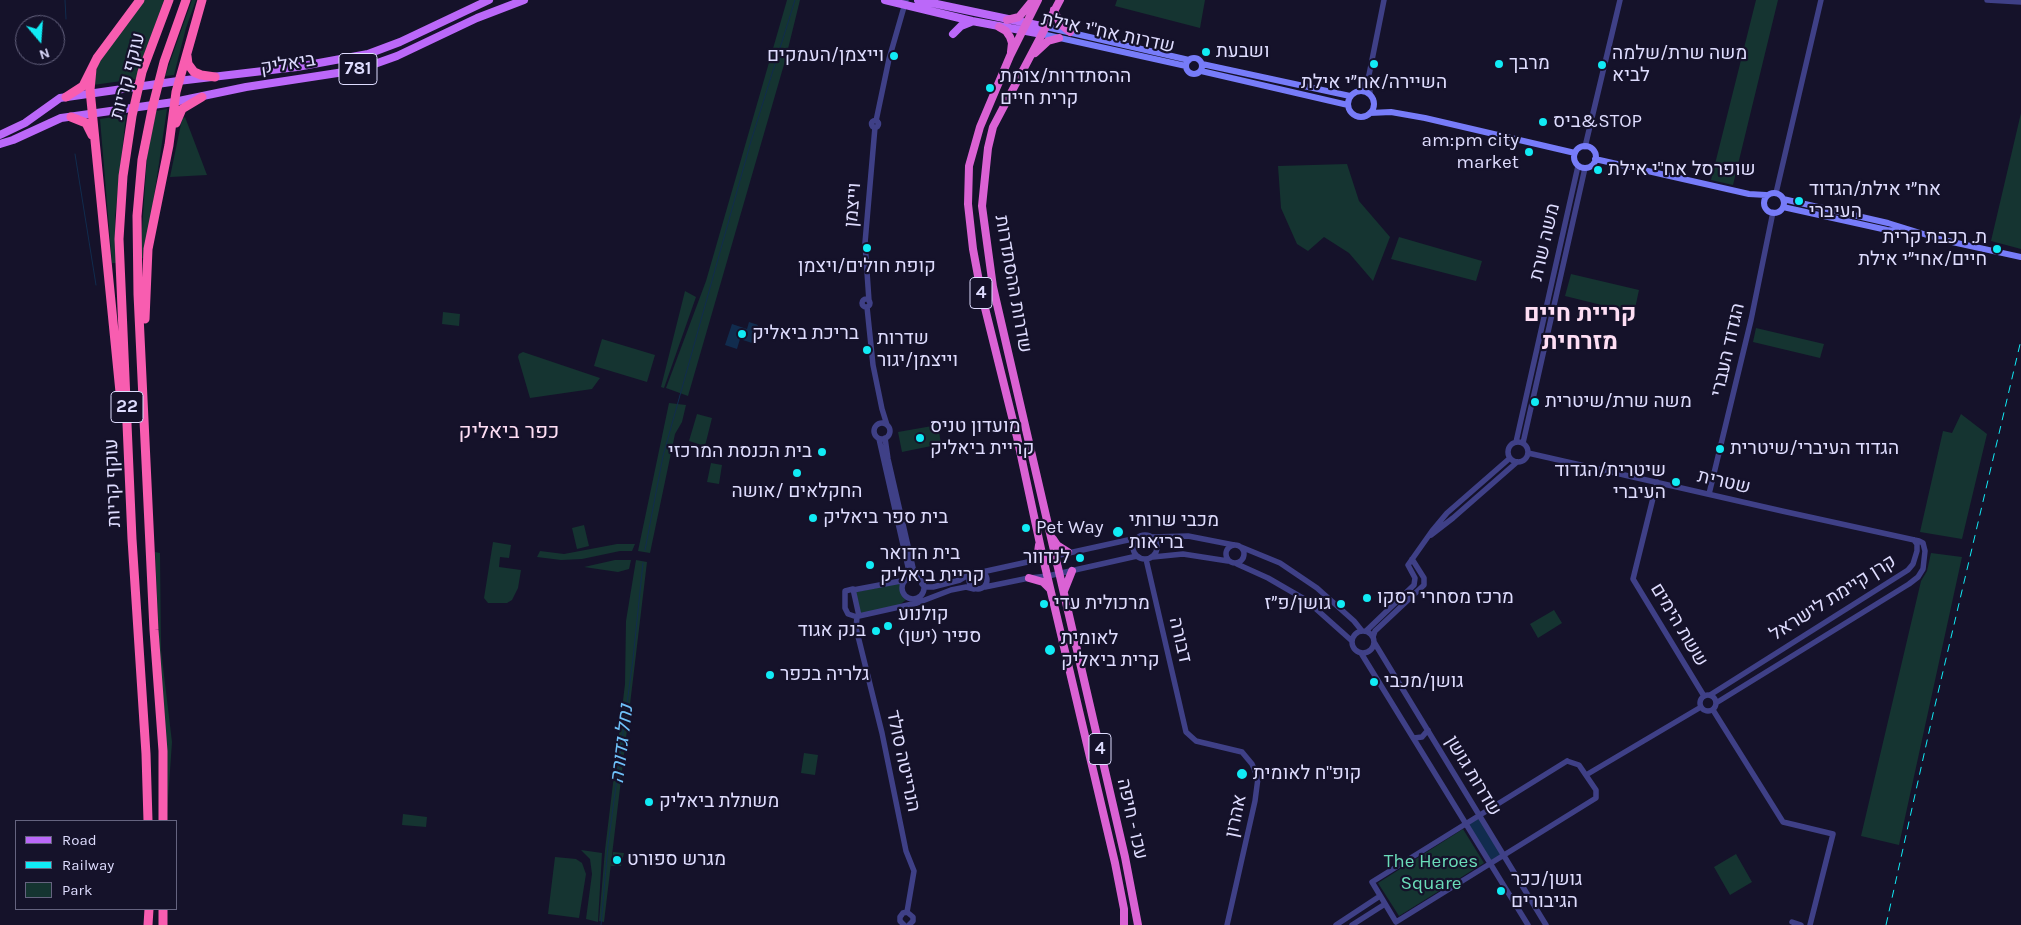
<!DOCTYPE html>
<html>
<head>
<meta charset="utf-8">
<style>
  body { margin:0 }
  #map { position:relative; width:2021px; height:925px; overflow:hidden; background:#15122a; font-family:Karla,sans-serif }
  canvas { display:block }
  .legend { position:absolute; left:15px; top:820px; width:162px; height:90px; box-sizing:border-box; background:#15122a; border:1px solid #65637f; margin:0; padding:6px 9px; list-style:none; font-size:15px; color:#dedcfe }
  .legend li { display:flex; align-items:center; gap:10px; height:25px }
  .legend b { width:25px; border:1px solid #65637f }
  .north { position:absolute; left:15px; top:15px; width:50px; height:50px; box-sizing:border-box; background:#15122a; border:1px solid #65637f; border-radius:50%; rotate:162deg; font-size:14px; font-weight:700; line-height:20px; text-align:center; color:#dedcfe }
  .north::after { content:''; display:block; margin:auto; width:18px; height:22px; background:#11ebf5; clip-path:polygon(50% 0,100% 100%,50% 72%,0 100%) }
</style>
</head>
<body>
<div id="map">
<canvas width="2021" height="925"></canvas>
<ul class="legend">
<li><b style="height:6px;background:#bb68f9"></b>Road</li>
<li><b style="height:6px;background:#11ebf5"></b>Railway</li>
<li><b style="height:14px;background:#153431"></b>Park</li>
</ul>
<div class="north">N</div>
</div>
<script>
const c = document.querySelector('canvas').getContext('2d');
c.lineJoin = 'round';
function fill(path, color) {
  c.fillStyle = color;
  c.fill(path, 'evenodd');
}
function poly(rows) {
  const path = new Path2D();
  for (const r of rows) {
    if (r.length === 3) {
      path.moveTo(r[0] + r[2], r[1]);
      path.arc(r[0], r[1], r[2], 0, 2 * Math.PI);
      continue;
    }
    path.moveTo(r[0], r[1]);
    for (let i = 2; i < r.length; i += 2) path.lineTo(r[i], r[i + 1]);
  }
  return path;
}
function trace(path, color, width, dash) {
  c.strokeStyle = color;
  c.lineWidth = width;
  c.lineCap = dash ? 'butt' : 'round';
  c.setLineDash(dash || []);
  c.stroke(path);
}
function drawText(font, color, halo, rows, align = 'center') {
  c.font = font + ' Karla,Heebo,sans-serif';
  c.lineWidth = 4.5;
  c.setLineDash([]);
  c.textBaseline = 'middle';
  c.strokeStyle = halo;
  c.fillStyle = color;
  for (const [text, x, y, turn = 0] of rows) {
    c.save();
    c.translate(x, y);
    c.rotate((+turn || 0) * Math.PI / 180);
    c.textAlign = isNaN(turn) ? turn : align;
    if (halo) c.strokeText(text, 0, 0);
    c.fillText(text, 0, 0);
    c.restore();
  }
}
const green = poly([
  [144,0,164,0,136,79,93,85,98,64],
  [192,0,196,0,186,28,174,75,165,76],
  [787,0,800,0,785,61,688,396,666,388,706,281],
  [1117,0,1205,0,1200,28,1115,6],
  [1756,0,1778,0,1733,185,1711,180],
  [167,109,145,258,140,258,147,157,156,111],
  [2021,113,2021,249,1991,241],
  [126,115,115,217,116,263,112,263,100,119],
  [185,117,207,175,170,177,182,119],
  [1347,164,1359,201,1390,237,1373,281,1349,253,1324,237,1308,251,1297,244,1281,208,1278,166],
  [1399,237,1482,261,1476,281,1391,259],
  [1571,274,1639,290,1634,313,1565,296],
  [685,291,696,297,664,388,661,387],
  [443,312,460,314,459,326,442,324],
  [1756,328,1824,344,1820,358,1753,342],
  [602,339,655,355,647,382,594,366],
  [523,352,600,378,592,389,530,398,518,357,519,354],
  [669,403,686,405,682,422,675,434,650,553,638,551],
  [697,414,712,418,705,446,689,441],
  [1961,414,1987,434,1962,539,1920,532,1943,431,1952,433],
  [938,425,941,444,902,452,898,432],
  [711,463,722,465,719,484,707,482],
  [584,525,589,546,577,549,572,528],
  [493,542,511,545,509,558,500,557,499,567,521,570,518,588,512,600,507,603,488,603,484,598],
  [617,544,635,544,632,551,620,551,582,559,561,560,537,557,540,551,564,554],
  [155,552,160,553,161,650,172,742,167,814],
  [1931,553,1962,557,1899,845,1861,836,1921,581,1927,571],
  [615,560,631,560,629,569,618,572,584,567],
  [636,560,647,562,604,922,599,921,605,850,625,684,626,621],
  [900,583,906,600,899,605,860,614,856,592],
  [1554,610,1562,623,1538,638,1530,624],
  [804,753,818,755,815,775,801,773],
  [403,814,427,817,426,827,402,825],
  [1463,829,1484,863,1399,916,1378,883],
  [581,850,602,853,598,922,586,919,592,874,590,859],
  [613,852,624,853,621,866,611,866],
  [1736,854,1752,882,1730,895,1714,867],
  [555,857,576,859,582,863,586,874,579,918,548,914]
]);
const water = poly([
  [749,322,758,325,752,343,740,339,737,349,725,345,732,324,747,329],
  [1479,817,1502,854,1490,861,1468,824]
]);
const stream = poly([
  [65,0,66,19],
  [75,154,96,285],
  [645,550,663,456,751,141,795,0],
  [601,925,608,845,633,659,643,563]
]);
const tertiary = poly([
  [1987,0,2021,2],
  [1361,91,1369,75],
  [1370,94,1369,75,1384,0],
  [875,124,3.5],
  [876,121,889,59,906,0],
  [1585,147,1620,0],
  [1776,193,1821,0],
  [866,303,4],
  [869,301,865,243,875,127],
  [867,307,873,365,882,409,887,425],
  [882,431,8],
  [885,438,888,459,914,572,918,579],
  [879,439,908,567,907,578],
  [1518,452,10],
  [1516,442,1578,166],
  [1523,443,1585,168],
  [1528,453,1782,511,1919,541,1923,543,1925,551,1923,569,1918,577,1909,584,1716,703],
  [1657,482,1633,579,1704,696],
  [1709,494,1751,320,1773,212],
  [1431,535,1453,518,1517,462],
  [1145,547,12],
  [1151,537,1188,536,1234,545],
  [1235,554,9],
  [1241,547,1280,563,1317,588,1354,621,1362,631],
  [1153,557,1183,554,1228,561],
  [1146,559,1186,732,1196,741,1242,752,1252,764,1258,778,1255,801,1227,925],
  [1237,564,1268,578,1306,600,1352,641],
  [978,580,9],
  [982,572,1137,538],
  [913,588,11],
  [922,584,925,587,933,587,960,580,970,574],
  [985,587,1029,578,1048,576,1137,556],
  [853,589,859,616,857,617,848,614,845,608,845,591,853,589],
  [853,590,906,580],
  [859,616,917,603,951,590,966,587,974,589],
  [857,617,856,628,882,733,906,851,914,871,907,912],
  [1363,642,11],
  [1366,631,1414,585,1415,578,1408,565,1432,531,1447,513,1510,458],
  [1373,637,1375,631,1424,585,1424,578,1412,559],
  [1374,642,1546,925],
  [1361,653,1528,925],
  [1708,703,8],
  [1710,695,1908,570,1913,564,1917,551,1917,544,1914,540],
  [1713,710,1783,822,1833,834,1810,925],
  [1414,738,1422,737,1428,730],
  [1567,761,1579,765,1596,790,1596,798,1396,922,1372,882,1567,761],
  [1586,775,1701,707],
  [1792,922,1801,925],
  [904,925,900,921,900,917,903,913,907,912,913,917,913,921,909,925],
  [1336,925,1380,896],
  [1352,925,1385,904]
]);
const secondary = poly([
  [1046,27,1189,60],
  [1042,34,1186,66],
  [1194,66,8],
  [1202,64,1350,96],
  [1201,71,1348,105],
  [1361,104,13],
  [1370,113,1391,112,1425,118,1575,153],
  [1585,157,11],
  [1595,159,1749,194,1766,195],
  [1774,203,10],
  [1783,199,1888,223,1943,240,2021,257],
  [1783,207,1887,230,1907,232]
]);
const primary = poly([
  [885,0,972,21,1042,34],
  [918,0,1046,27],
  [953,34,961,26,971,22],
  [0,135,25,123,60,98,178,81,297,67,368,54,400,42,489,0],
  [0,144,13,140,61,118,174,102,246,87,344,72,369,66,397,56,477,18,524,0]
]);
const trunk = poly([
  [1038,0,1010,56,980,127,969,166,968,204,973,249,981,292,1017,437,1043,558,1115,863,1124,909,1124,925],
  [1060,0,993,127,988,148,982,206,993,287,1125,857,1138,925],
  [1054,10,1060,24,1070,32],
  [1007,20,1019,17,1033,0],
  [999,27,1006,31,1010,37,1012,43,1011,52],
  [1035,53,1048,41,1059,38],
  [1053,539,1057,545,1068,552],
  [1033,560,1038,552,1039,545],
  [1029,578,1043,582,1050,589],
  [1064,591,1072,571]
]);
const motorway = poly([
  [187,56,188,64,194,72,201,75,215,77],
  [92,69,90,90,121,402],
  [66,97,83,86,97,58,140,0],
  [71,117,86,123,92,135],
  [176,123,182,109,202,97],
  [145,319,148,249,169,145,176,92,202,0],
  [148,821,146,754,132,539,119,239,123,176,132,116,142,72,169,0],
  [163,821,163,751,154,630,138,294,137,216,142,160,153,105,164,62,186,0],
  [148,925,149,909],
  [163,925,163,909]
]);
const rail = poly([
  [1886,925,1933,714,2021,340]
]);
const markers = [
  [1206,52,5,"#11ebf5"],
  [894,56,5,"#11ebf5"],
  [1374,64,5,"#11ebf5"],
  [1499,64,5,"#11ebf5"],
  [1602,65,5,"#11ebf5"],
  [990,88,5,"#11ebf5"],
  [1543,122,5,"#11ebf5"],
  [1529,152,5,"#11ebf5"],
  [1598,170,5,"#11ebf5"],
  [1799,201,5,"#11ebf5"],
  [867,248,5,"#11ebf5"],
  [1997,249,5,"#11ebf5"],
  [742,334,5,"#11ebf5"],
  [867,350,5,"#11ebf5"],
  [1535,402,5,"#11ebf5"],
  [920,438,5,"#11ebf5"],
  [1720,449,5,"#11ebf5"],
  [822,452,5,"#11ebf5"],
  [797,473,5,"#11ebf5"],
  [1676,482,5,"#11ebf5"],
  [813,518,5,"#11ebf5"],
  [1026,528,5,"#11ebf5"],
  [1118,532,6,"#11ebf5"],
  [1080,558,5,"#11ebf5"],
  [870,565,5,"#11ebf5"],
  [1367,598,5,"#11ebf5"],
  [1044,604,5,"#11ebf5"],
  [1341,604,5,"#11ebf5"],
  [888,626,5,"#11ebf5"],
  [876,631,5,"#11ebf5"],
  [1050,650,6,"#11ebf5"],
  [770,675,5,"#11ebf5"],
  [1374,682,5,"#11ebf5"],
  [1242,774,6,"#11ebf5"],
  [649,802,5,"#11ebf5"],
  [617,860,5,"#11ebf5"],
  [1501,891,5,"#11ebf5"]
];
const shields = [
  [358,69,38],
  [981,293,22],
  [127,407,32],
  [1100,749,22]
];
const shieldNames = [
  ["781",358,69],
  ["4",981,293],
  ["22",127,407],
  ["4",1100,749]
];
const streetNames = [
  ["שדרות אח\"י אילת",1108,33,12],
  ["ביאליק",288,64,-9],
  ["עוקף קריות",128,76,-75],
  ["וייצמן",853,205,-85],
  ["משה שרת",1545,242,-77],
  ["שדרות ההסתדרות",1013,284,80],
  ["הגדוד העברי",1728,350,-77],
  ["שטרית",1724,482,13],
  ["עוקף קריות",113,483,-92],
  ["קרן קיימת לישראל",1833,598,-32],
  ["ששת הימים",1679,625,59],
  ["דבורה",1180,640,77],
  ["הנרייטה סולד",903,761,78],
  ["שדרות גושן",1473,776,59],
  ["אהרון",1236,816,-78],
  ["עכו - חיפה",1132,819,77]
];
const poiNames = [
  ["ושבעת",1216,52],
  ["משה שרת/שלמה",1612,54],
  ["לביא",1612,76],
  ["וייצמן/העמקים",884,56,"right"],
  ["מרבך",1509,64],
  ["ההסתדרות/צומת",1000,77],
  ["קרית חיים",1000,99],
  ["השיירה/אח״י אילת",1374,83,"center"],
  ["ביס&STOP",1553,122],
  ["am:pm city",1519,141,"right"],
  ["market",1519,163,"right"],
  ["שופרסל אח\"י אילת",1608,170],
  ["אח״י אילת/הגדוד",1809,190],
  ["העיברי",1809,212],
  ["ת. רכבת קרית",1987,238,"right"],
  ["חיים/אחי״י אילת",1987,260,"right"],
  ["קופת חולים/ויצמן",867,267,"center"],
  ["בריכת ביאליק",752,334],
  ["שדרות",877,339],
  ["וייצמן/יגור",877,361],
  ["משה שרת/שיטרית",1545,402],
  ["מועדון טניס",930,427],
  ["קריית ביאליק",930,449],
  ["הגדוד העיברי/שיטרית",1730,449],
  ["בית הכנסת המרכזי",812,452,"right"],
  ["שיטרית/הגדוד",1666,471,"right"],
  ["העיברי",1666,493,"right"],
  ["החקלאים /אושה",797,492,"center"],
  ["בית ספר ביאליק",823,518],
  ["מכבי שרותי",1129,521],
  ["בריאות",1129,543],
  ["Pet Way",1036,528],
  ["בית הדואר",880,554],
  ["קריית ביאליק",880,576],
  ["לנדוור",1070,558,"right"],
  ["מרכז מסחרי רסקו",1377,598],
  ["מרכולית עדי",1054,604],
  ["גושן/פ״ז",1331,604,"right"],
  ["קולנוע",898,615],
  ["ספיר (ישן)",898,637],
  ["בנק אגוד",866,631,"right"],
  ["לאומית",1061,639],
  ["קרית ביאליק",1061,661],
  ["גלריה בכפר",780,675],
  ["גושן/מכבי",1384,682],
  ["קופ\"ח לאומית",1253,774],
  ["משתלת ביאליק",659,802],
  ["מגרש ספורט",627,860],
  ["גושן/ככר",1511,880],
  ["הגיבורים",1511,902]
];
const parkNames = [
  ["The Heroes",1431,862],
  ["Square",1431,884]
];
const waterNames = [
  ["נחל גדורה",622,744,-83]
];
const quarterNames = [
  ["כפר ביאליק",509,432]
];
const districtNames = [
  ["קריית חיים",1580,314],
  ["מזרחית",1580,342]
];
fill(green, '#153431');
fill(water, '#112c4e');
trace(stream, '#112c4e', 1);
trace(tertiary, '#3f4087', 5.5);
trace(secondary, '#777cf9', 6);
trace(primary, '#bb68f9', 8);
trace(trunk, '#da62d4', 8);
trace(motorway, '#f85db0', 9);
trace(rail, '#11ebf5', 1, [8, 6]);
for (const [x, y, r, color] of markers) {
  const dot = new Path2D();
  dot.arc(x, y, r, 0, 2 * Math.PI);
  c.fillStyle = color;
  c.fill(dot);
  trace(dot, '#15122a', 2);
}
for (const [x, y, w] of shields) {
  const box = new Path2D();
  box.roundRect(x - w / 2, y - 15.5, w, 31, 4);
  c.fillStyle = '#15122a';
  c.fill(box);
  trace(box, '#dedcfe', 1);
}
drawText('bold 18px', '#dedcfe', null, shieldNames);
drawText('19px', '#dedcfe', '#15122a', streetNames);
drawText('19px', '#dedcfe', '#15122a', poiNames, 'left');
drawText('19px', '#6adcb9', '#15122a', parkNames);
drawText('italic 20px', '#6fc1f9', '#15122a', waterNames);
drawText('21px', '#fedef4', '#15122a', quarterNames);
drawText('bold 24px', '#fedef4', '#15122a', districtNames);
</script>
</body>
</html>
